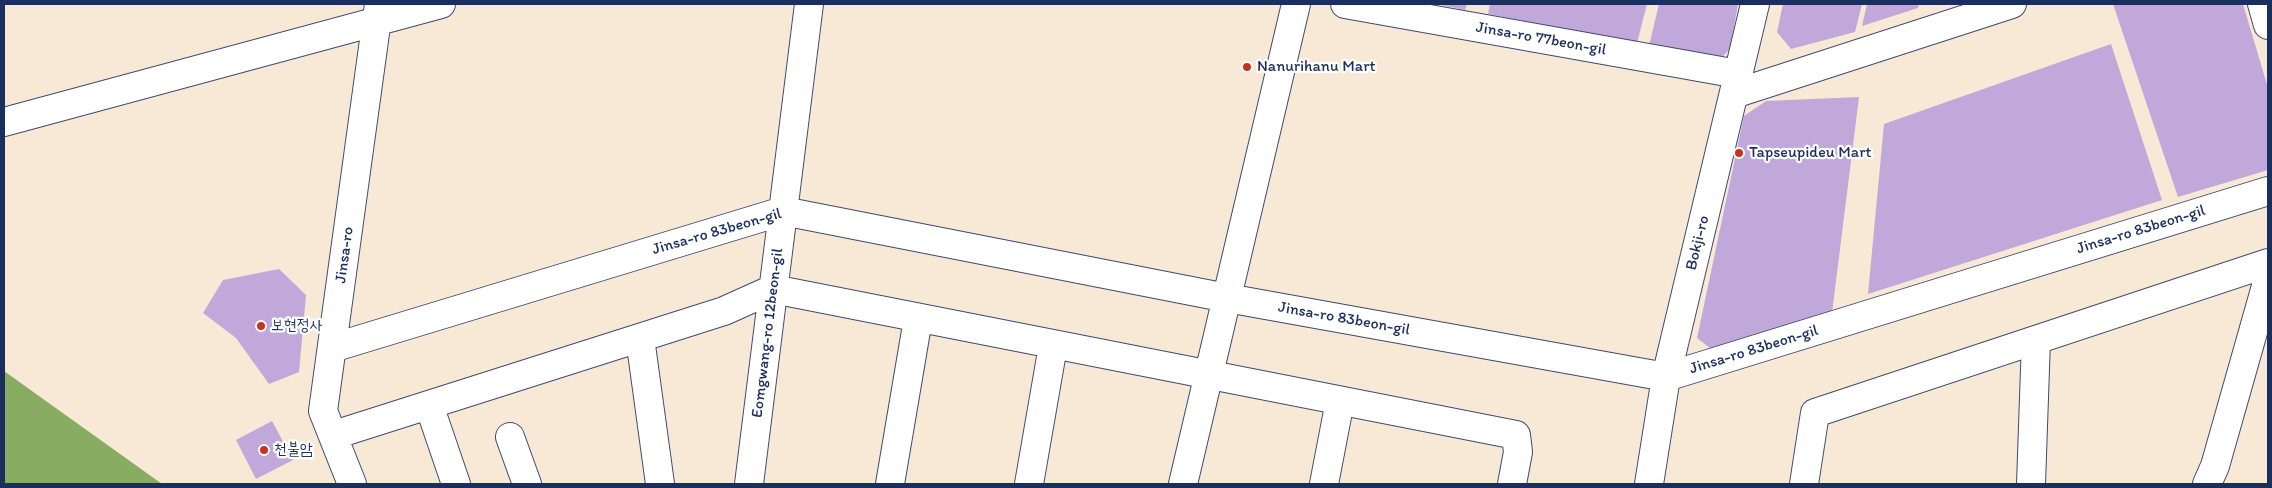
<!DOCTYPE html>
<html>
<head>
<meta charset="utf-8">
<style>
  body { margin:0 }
  #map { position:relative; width:2272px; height:488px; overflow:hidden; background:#f7e9d5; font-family:Itim,sans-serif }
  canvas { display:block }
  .frame { position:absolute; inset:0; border:5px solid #1b2f5e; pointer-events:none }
</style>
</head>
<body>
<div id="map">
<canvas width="2272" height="488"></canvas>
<div class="frame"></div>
</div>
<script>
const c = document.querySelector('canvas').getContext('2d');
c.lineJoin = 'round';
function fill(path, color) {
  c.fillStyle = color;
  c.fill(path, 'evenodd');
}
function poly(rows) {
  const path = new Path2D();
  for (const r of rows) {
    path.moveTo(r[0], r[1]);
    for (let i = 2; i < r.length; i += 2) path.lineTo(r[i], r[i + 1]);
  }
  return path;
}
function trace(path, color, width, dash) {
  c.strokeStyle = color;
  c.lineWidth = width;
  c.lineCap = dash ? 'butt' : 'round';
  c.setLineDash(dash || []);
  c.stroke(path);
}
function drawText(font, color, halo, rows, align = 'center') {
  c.font = font + ' Itim,"Poor Story",sans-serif';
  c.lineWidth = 4.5;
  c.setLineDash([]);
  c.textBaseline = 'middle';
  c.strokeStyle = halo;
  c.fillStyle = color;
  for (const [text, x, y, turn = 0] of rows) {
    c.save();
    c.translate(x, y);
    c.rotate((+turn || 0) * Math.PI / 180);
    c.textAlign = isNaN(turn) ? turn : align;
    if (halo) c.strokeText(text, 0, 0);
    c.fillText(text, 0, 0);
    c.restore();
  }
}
const forest = poly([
  [4,371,162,484,4,484]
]);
const building = poly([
  [1437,4,1467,4,1465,10],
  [1490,4,1647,4,1637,43,1488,14],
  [1659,4,1738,4,1730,49,1721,58,1649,46],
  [1783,4,1862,4,1855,32,1791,49,1777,32],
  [1867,4,1919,4,1918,8,1862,26],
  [2113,4,2243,4,2268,88,2268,170,2178,197],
  [2111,44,2162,200,1868,294,1884,124],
  [1859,97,1832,313,1719,355,1697,338,1744,116,1766,101],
  [279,269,306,295,299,372,269,384,236,338,203,313,223,280],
  [272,421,293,460,256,479,236,440]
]);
const minor = poly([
  [1345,4,1738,74],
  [2262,4,2268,25],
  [1734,94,2012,4],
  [4,122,441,4],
  [640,338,660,484],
  [332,348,783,211,1227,298,1666,377,2268,191],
  [429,405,456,484],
  [334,435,724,311,773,289,1516,435,1518,452,1512,484],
  [510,437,527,484],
  [352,484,323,411,379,4],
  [749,484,809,4],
  [890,484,918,319],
  [1029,484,1053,346],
  [1183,484,1296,4],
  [1324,484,1340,401],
  [1649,484,1666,377,1755,4],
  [1804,484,1815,413,2268,263],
  [2031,484,2036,340],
  [2207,484,2215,466,2268,279]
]);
const markers = [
  [1247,67,5,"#c8321e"],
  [1739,153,5,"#c8321e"],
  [261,326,5,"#c8321e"],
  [264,450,5,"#c8321e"]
];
const streetNames = [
  ["Jinsa-ro 77beon-gil",1541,39,10],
  ["Jinsa-ro 83beon-gil",2141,230,-17],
  ["Jinsa-ro 83beon-gil",717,232,-16],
  ["Bokji-ro",1698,243,-76],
  ["Jinsa-ro",345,255,-82],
  ["Jinsa-ro 83beon-gil",1344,319,10],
  ["Eomgwang-ro 12beon-gil",768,333,-83],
  ["Jinsa-ro 83beon-gil",1754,350,-17]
];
const poiNames = [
  ["Nanurihanu Mart",1257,67],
  ["Tapseupideu Mart",1749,153],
  ["보현정사",271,326],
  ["천불암",274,450]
];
fill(forest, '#88ac61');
fill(building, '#c0a8da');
trace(minor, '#3c4b70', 30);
trace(minor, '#fff', 28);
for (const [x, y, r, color] of markers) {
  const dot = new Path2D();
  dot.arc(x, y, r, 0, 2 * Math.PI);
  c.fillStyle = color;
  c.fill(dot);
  trace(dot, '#fff', 2);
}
drawText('16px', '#1b2f5e', '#fff', streetNames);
drawText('16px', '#1b2f5e', '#fff', poiNames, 'left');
</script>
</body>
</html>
